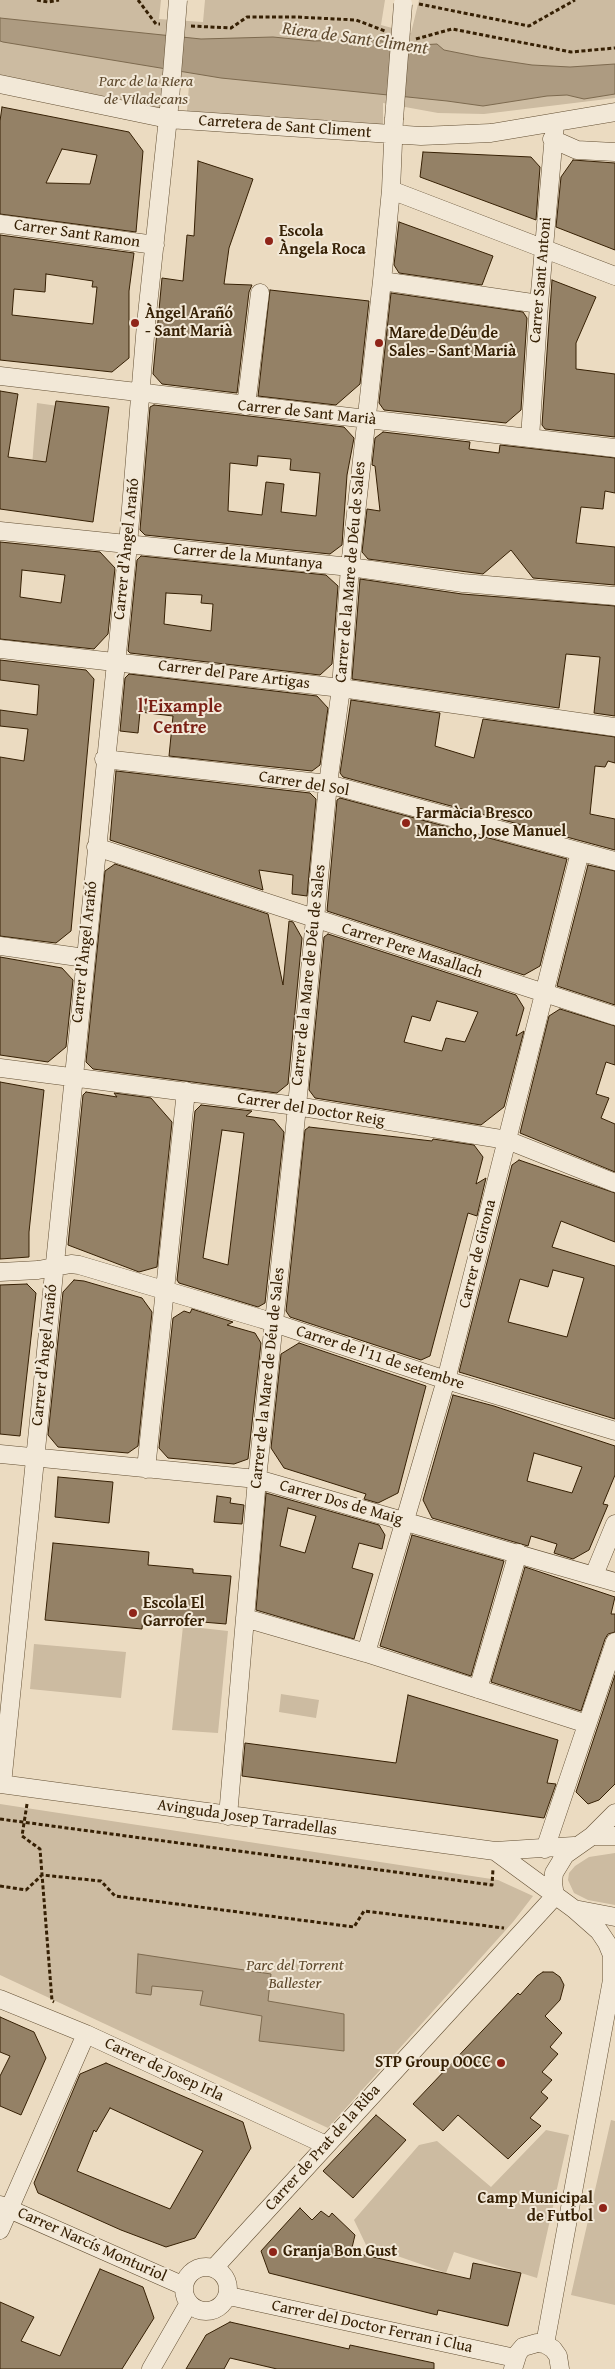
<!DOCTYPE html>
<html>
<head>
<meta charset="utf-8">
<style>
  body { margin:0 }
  canvas { display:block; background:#ebdbc1 }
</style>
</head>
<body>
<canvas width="615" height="2369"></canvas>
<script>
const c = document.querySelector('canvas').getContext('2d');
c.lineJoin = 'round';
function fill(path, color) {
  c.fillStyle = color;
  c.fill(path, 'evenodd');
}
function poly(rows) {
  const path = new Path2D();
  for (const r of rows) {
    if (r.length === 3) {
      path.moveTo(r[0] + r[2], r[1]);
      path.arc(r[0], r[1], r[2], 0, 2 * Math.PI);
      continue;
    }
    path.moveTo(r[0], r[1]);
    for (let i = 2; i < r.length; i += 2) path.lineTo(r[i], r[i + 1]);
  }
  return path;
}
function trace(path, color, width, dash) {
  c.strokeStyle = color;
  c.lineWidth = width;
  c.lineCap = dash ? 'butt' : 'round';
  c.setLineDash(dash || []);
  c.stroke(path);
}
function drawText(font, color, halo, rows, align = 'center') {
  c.font = font + ' "Gentium Book Plus",serif';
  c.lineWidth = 4;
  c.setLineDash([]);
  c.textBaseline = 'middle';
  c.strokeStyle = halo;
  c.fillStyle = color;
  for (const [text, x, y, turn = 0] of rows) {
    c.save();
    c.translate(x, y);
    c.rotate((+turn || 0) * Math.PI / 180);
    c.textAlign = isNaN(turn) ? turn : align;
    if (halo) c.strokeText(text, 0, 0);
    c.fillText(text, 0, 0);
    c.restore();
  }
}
const green = poly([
  [0,0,161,0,159,19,203,22,205,0,385,0,381,25,411,33,419,0,615,0,615,98,484,114,438,113,383,103,383,127,187,111,189,85,166,79,163,111,0,80],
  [37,403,65,407,57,469,32,466],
  [183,1626,228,1631,218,1733,172,1730],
  [34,1644,126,1652,121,1698,30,1689],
  [281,1694,319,1700,316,1718,279,1712],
  [0,1804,498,1880,533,1896,513,1922,328,2128,0,1975],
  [615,1853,615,1905,588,1900,574,1893,568,1880,569,1873,575,1866,589,1857],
  [611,2120,615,2121,615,2305,571,2295],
  [546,2130,569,2135,537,2278,454,2252,446,2273,366,2245,354,2220,419,2145,437,2141,491,2187]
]);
const water = poly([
  [0,18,201,39,273,37,314,41,363,39,420,45,437,44,444,50,479,57,532,65,570,67,615,64,615,94,584,99,567,95,547,96,483,106,447,101,221,78,3,42,0,41,0,18],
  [138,1954,271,1974,268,2001,344,2014,344,2051,259,2041,262,2016,200,2005,203,1991,152,1986,151,1995,136,1993,138,1954]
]);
const building = poly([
  [2,107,129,132,143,151,136,232,0,214,0,121,2,107],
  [62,149,97,155,90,184,46,183,62,149],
  [423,152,531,157,540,167,536,220,420,177,423,152],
  [573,160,615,163,615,250,556,227,561,177,573,160],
  [198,161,253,179,229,248,224,284,252,285,249,292,237,393,162,384,153,374,162,278,183,281,187,235,194,236,198,161],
  [399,222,493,256,482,285,399,273,394,265,399,222],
  [0,235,134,253,129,291,129,358,112,372,0,360,0,235],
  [46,274,93,281,92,287,97,287,93,324,12,315,14,289,45,292,46,274],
  [552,280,596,297,576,343,576,369,615,374,615,437,545,429,542,425,552,280],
  [270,290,369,301,360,384,336,405,258,396,270,290],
  [391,293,523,312,527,318,521,410,506,423,384,410,379,403,391,293],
  [0,391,18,394,8,457,46,462,56,401,109,407,93,522,0,509,0,391],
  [154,405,344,427,354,438,347,475,342,545,330,554,145,535,140,530,150,407,154,405],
  [258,456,291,459,290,470,320,473,316,516,281,512,284,484,266,482,262,515,228,511,230,463,257,466,258,456],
  [383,432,470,442,469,449,499,453,500,445,615,458,615,493,605,491,603,509,581,507,576,543,615,547,615,585,533,578,511,550,483,574,368,559,362,552,367,509,380,511,375,466,372,465,375,438,383,432],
  [0,542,100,552,115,568,108,634,94,649,0,639,0,542],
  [22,570,65,575,61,603,20,597,22,570],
  [141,556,326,575,338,586,332,664,320,675,130,653,128,651,137,560,141,556],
  [166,593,202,595,201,603,213,604,211,631,164,624,166,593],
  [360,579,462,594,615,606,615,716,594,713,600,657,566,654,559,708,352,679,360,579],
  [0,660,86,670,94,679,71,931,56,943,0,936,0,757,24,761,28,729,0,726,0,710,37,715,39,685,0,680,0,660],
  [129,674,317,696,328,708,320,765,312,771,169,756,173,716,140,712,138,733,120,731,125,678,129,674],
  [351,700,440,713,435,746,474,758,483,719,615,737,615,763,608,761,605,767,595,766,590,814,615,819,615,850,343,777,340,773,351,700],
  [116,771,310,793,316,799,307,896,292,894,293,875,259,870,263,890,110,840,116,771],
  [340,798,567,859,540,966,524,975,327,911,337,800,340,798],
  [115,864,268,914,283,985,289,921,293,922,302,938,288,1084,277,1093,93,1069,86,1062,105,871,115,864],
  [588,865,615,871,615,1005,557,986,588,865],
  [328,934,516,995,524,1008,516,1036,524,1031,504,1107,481,1125,315,1098,309,1090,324,937,328,934],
  [437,1001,478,1012,465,1042,446,1038,442,1051,404,1042,412,1016,430,1021,437,1001],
  [0,957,62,968,73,980,66,1047,48,1062,0,1055,0,957],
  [560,1009,615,1026,615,1065,606,1062,596,1094,609,1098,601,1118,615,1124,615,1172,520,1133,549,1016,560,1009],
  [0,1082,44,1090,29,1232,29,1257,0,1259,0,1082],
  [86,1092,117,1097,114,1093,151,1098,172,1122,157,1267,139,1272,68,1245,83,1095,86,1092],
  [201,1105,252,1111,246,1116,274,1120,284,1132,265,1303,258,1307,179,1283,177,1280,195,1111,201,1105],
  [222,1130,244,1133,228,1265,203,1258,222,1130],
  [309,1127,432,1141,433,1139,474,1145,483,1157,476,1184,486,1178,477,1216,468,1213,430,1356,421,1360,290,1317,286,1311,305,1130,309,1127],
  [519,1160,615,1193,615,1242,561,1221,552,1247,615,1266,615,1419,459,1372,512,1165,519,1160],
  [553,1270,584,1278,567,1337,508,1322,520,1279,548,1287,553,1270],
  [74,1280,84,1281,142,1298,152,1312,138,1446,128,1453,58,1447,48,1435,63,1292,74,1280],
  [27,1284,36,1293,20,1436,0,1434,0,1285,27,1284],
  [192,1309,233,1322,227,1325,255,1333,261,1343,248,1459,234,1464,168,1458,159,1448,173,1318,184,1311,190,1313,192,1309],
  [299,1343,426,1386,398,1493,378,1503,364,1499,366,1494,284,1468,271,1448,281,1354,299,1343],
  [453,1395,494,1406,615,1446,615,1475,603,1504,608,1505,589,1550,573,1559,554,1553,557,1544,531,1536,528,1546,432,1518,423,1500,453,1395],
  [534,1453,582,1467,572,1493,527,1481,534,1453],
  [58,1477,113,1482,109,1523,55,1517,58,1477],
  [266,1493,379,1525,385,1535,382,1549,359,1543,352,1568,373,1574,354,1639,256,1610,266,1493],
  [288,1508,316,1516,305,1553,280,1546,288,1508],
  [217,1496,231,1498,230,1503,244,1505,242,1524,214,1522,217,1496],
  [412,1535,504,1561,471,1676,380,1646,412,1535],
  [53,1543,149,1552,148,1565,193,1569,193,1573,231,1576,226,1624,143,1617,142,1629,45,1620,53,1543],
  [525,1567,615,1597,611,1614,615,1614,615,1632,608,1634,605,1639,581,1711,491,1682,525,1567],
  [615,1675,615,1784,599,1800,588,1804,576,1792,615,1675],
  [408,1695,558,1740,547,1783,556,1784,544,1818,242,1776,245,1743,396,1763,408,1695],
  [543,1972,553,1972,560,1977,564,1985,560,2000,545,2016,562,2033,550,2047,558,2054,542,2072,552,2080,541,2092,548,2098,530,2118,541,2126,508,2159,458,2115,443,2131,413,2104,518,1993,520,1995,537,1976,543,1972],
  [0,2017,34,2032,46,2058,21,2115,0,2106,0,2076,10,2056,0,2052,0,2017],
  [106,2063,243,2122,251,2148,195,2238,166,2247,121,2230,38,2193,34,2183,80,2074,106,2063],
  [110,2108,203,2151,170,2209,77,2171,94,2130,96,2132,110,2108],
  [376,2115,406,2140,353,2198,323,2171,376,2115],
  [300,2208,312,2220,321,2211,329,2217,332,2213,355,2235,351,2252,470,2279,473,2263,521,2273,508,2326,438,2310,437,2315,269,2273,261,2251,300,2208],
  [100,2269,143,2287,154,2318,122,2369,0,2369,0,2302,34,2317,21,2341,60,2356,100,2269],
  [230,2322,349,2349,350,2345,434,2363,434,2369,277,2369,230,2358,224,2369,186,2369,206,2335,230,2322]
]);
const path = poly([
  [37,0,48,2,59,0],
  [138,0,156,24,160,24],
  [419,4,529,26,575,0],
  [191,26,231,28,247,17,296,17,356,20,385,31],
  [416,39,452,29,571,52,615,48],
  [27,1804,22,1836,40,1849,52,2001,54,2002],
  [0,1819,492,1885,493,1869],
  [0,1886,26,1890,42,1875,101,1881,115,1896,354,1927,364,1911,504,1928]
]);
const minor = poly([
  [0,84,168,119,421,136,491,133,615,112],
  [552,139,577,150,615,152],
  [391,190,615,276],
  [0,224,155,245],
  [382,281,539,304],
  [0,376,615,448],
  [246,406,260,293],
  [530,438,539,304,555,123],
  [0,531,350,567,463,583,615,596],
  [0,649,341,688,615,727],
  [104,759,328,784,615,861],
  [96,847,615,1016],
  [0,946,85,958],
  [0,1068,296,1106,507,1140,615,1183],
  [0,1272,38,1270,71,1264,79,1265,262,1319,446,1380,615,1431],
  [0,1454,257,1479,615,1582],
  [146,1469,186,1091],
  [594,1575,615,1524],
  [245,1618,366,1653,587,1724],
  [366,1653,446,1380,580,852],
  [478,1689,518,1553],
  [0,1784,495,1851,574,1846],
  [2,1784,128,545,146,324,170,99],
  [228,1816,257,1479,294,1137,328,784,341,688,350,567,382,281,391,190,394,119],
  [592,1836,615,1813],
  [545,1849,615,1642],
  [495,1851,574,1909,615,1917],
  [555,1896,553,1883,554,1873,565,1855,592,1836,615,1836],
  [0,1999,86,2034,326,2145],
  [0,2205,184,2286],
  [0,2230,86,2034],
  [206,2289,22],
  [214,2268,555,1896],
  [229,2296,515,2358],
  [545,2344,612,1980,612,1955,607,1943,599,1931,574,1909],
  [151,2369,189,2303],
  [513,2369,518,2353,523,2347,537,2343,545,2344,553,2349,558,2356,560,2369]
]);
const minorBridge = poly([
  [170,99,178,0],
  [394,119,403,4]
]);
const markers = [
  [269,241,5,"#8f2418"],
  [135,323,5,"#8f2418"],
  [379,343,5,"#8f2418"],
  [406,823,5,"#8f2418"],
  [133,1613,5,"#8f2418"],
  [501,2063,5,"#8f2418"],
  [603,2208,5,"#8f2418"],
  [273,2252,5,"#8f2418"]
];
const parkNames = [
  ["Parc de la Riera",146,82],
  ["de Viladecans",146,100],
  ["Parc del Torrent",295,1966],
  ["Ballester",295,1984]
];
const streetNames = [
  ["Carretera de Sant Climent",285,127,4],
  ["Carrer Sant Ramon",77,234,8],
  ["Carrer Sant Antoni",541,280,-85],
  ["Carrer de Sant Marià",307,413,6],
  ["Carrer d'Àngel Arañó",127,549,-84],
  ["Carrer de la Muntanya",248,557,6],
  ["Carrer de la Mare de Déu de Sales",351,572,-85],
  ["Carrer del Pare Artigas",234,675,7],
  ["Carrer del Sol",304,784,9],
  ["Carrer Pere Masallach",412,951,18],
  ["Carrer d'Àngel Arañó",85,952,-84],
  ["Carrer de la Mare de Déu de Sales",309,975,-84],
  ["Carrer del Doctor Reig",311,1110,9],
  ["Carrer de Girona",478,1254,-76],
  ["Carrer d'Àngel Arañó",45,1355,-84],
  ["Carrer de l'11 de setembre",380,1358,18],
  ["Carrer de la Mare de Déu de Sales",268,1378,-84],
  ["Carrer Dos de Maig",341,1503,16],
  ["Avinguda Josep Tarradellas",247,1818,8],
  ["Carrer de Josep Irla",164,2070,25],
  ["Carrer de Prat de la Riba",323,2148,-48],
  ["Carrer Narcís Monturiol",92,2245,24],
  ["Carrer del Doctor Ferran i Clua",372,2327,12]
];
const poiNames = [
  ["Escola",279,232],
  ["Àngela Roca",279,250],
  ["Àngel Arañó",145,314],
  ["- Sant Marià",145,332],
  ["Mare de Déu de",389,334],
  ["Sales - Sant Marià",389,352],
  ["Farmàcia Bresco",416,814],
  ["Mancho, Jose Manuel",416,832],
  ["Escola El",143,1604],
  ["Garrofer",143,1622],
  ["STP Group OOCC",491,2063,"right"],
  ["Camp Municipal",593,2199,"right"],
  ["de Futbol",593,2217,"right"],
  ["Granja Bon Gust",283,2252]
];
const waterNames = [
  ["Riera de Sant Climent",355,39,8]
];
const neighbourhoodNames = [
  ["l'Eixample",180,707],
  ["Centre",180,728]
];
fill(green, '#ccbba1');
fill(water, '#ad9b81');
trace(water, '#7d6a4f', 1);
fill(building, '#948166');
trace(building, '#362004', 1);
trace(minor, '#634f33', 19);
trace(path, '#362004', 3, [4, 2.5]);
trace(minor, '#f2e8d7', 18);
trace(minorBridge, '#634f33', 19, []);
trace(minorBridge, '#f2e8d7', 18);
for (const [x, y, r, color] of markers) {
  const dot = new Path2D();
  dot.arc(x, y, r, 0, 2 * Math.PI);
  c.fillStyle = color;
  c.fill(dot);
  trace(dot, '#f2e8d7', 2);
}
drawText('italic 16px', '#5c472b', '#f2e8d7', parkNames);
drawText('16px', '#362004', '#f2e8d7', streetNames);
drawText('bold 16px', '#362004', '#f2e8d7', poiNames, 'left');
drawText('italic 18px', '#604b30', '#f2e8d7', waterNames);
drawText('bold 18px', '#7a1f14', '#f2e8d7', neighbourhoodNames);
</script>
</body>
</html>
